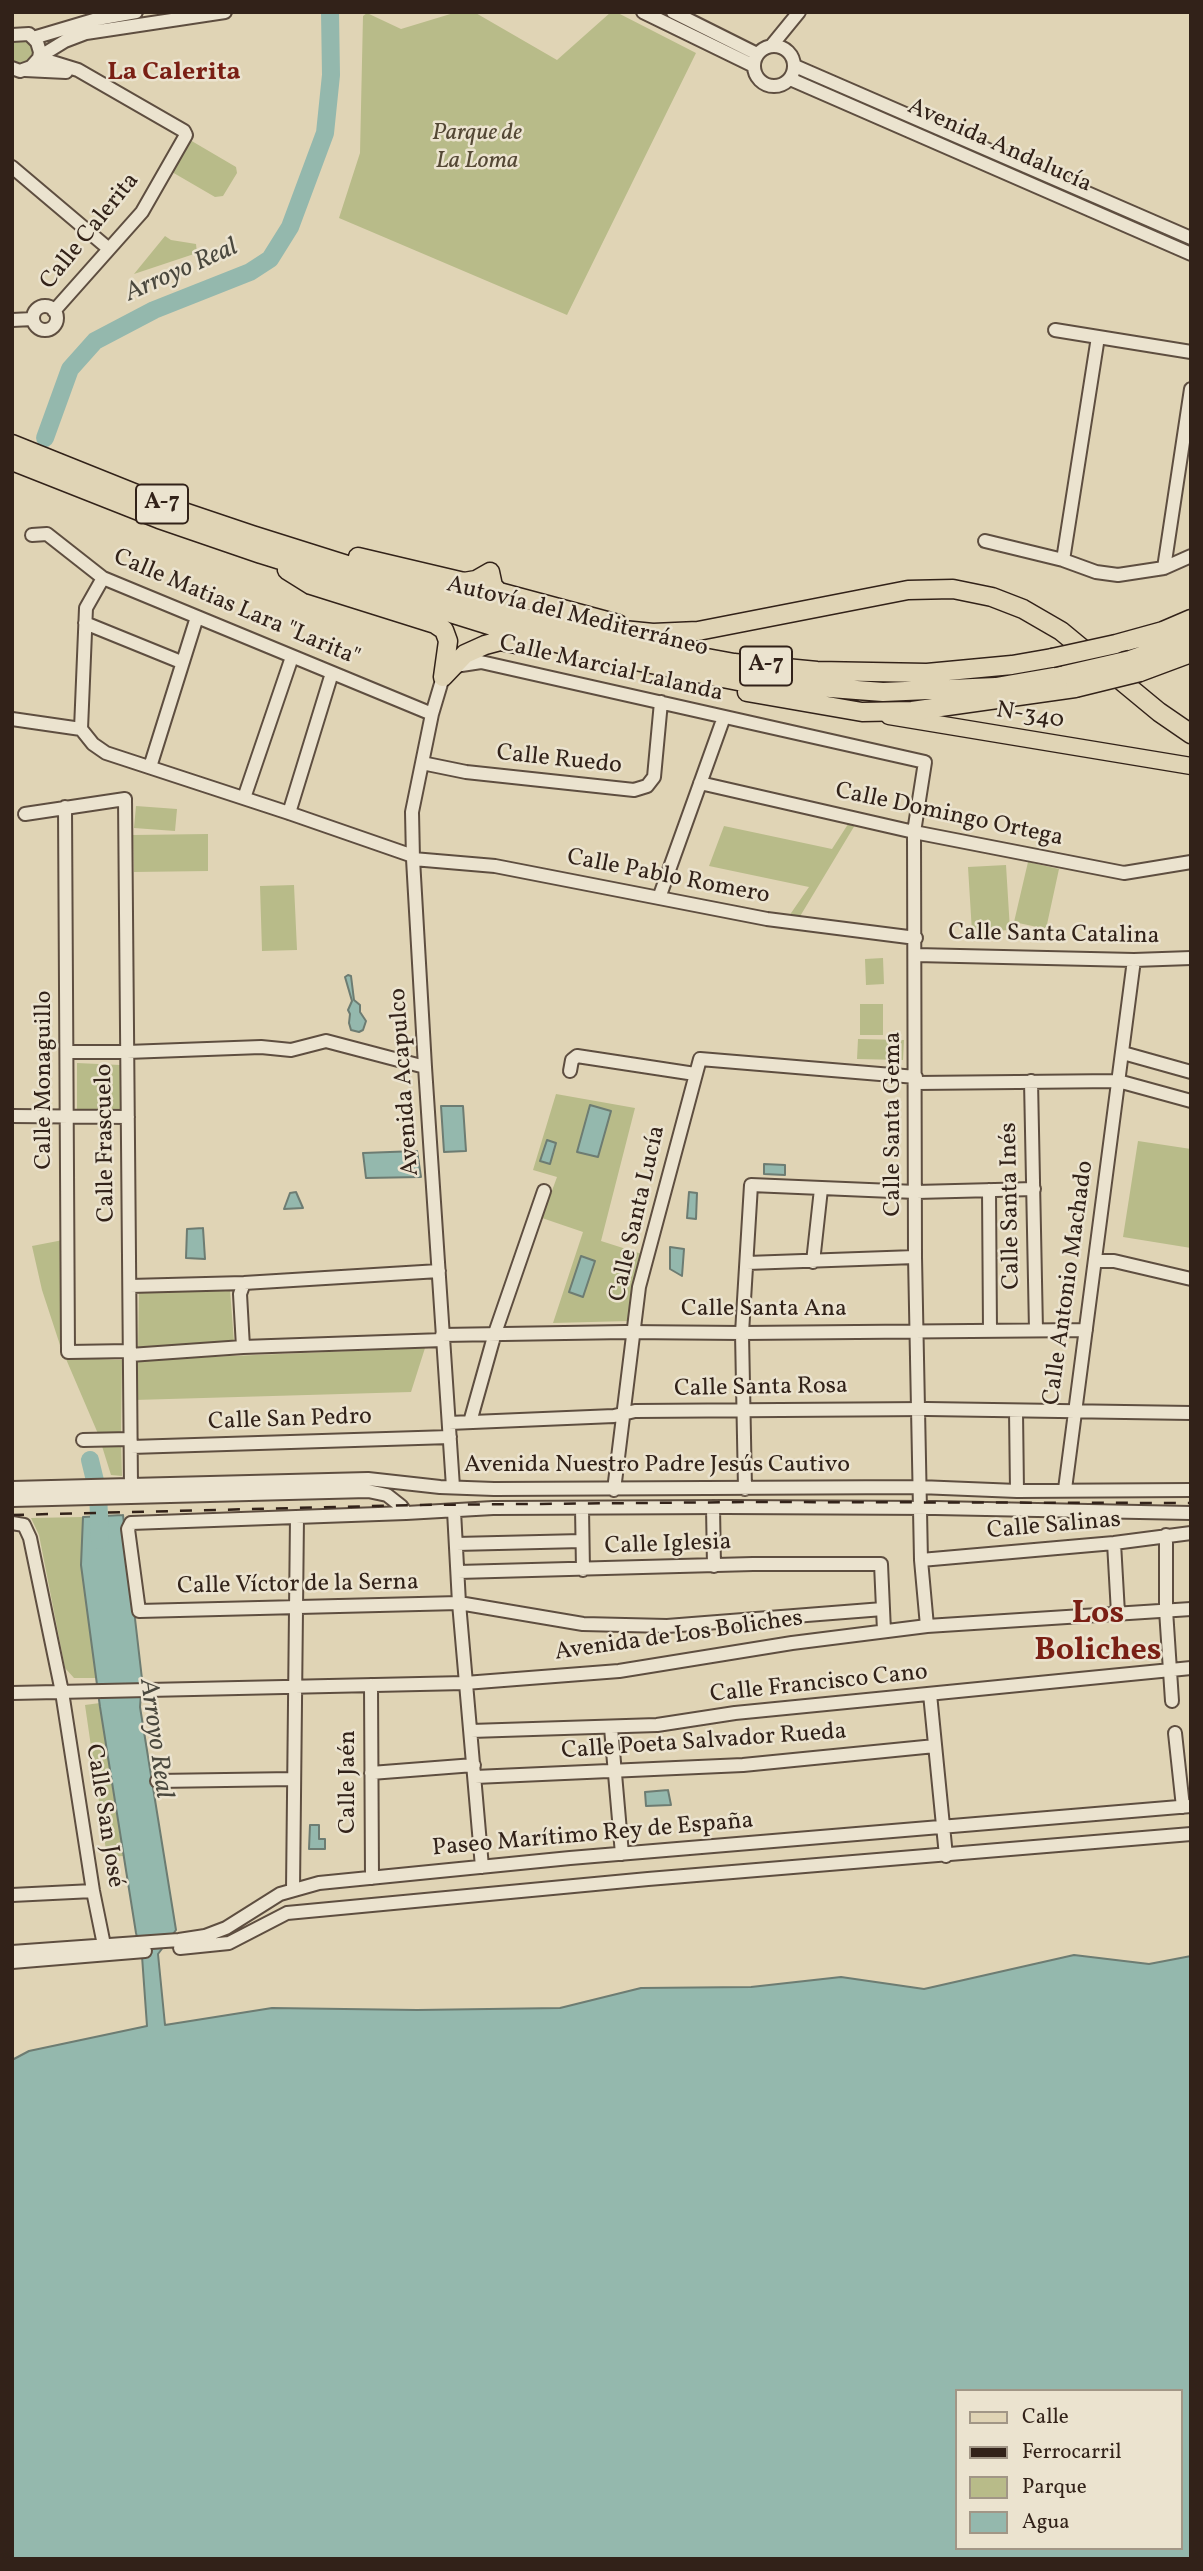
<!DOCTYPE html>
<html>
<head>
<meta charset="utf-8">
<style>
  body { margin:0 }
  #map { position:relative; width:1203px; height:2571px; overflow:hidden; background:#e0d4b5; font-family:Vollkorn,serif }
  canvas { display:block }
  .frame { position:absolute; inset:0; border:14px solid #322219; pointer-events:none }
  .legend { position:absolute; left:955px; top:2389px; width:228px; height:161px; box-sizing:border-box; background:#ebe3cf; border:2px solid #a19686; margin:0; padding:9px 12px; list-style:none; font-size:21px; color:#322219 }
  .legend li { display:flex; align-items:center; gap:14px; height:35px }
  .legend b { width:35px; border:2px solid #a19686 }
</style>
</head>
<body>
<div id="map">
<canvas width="1203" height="2571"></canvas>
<div class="frame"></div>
<ul class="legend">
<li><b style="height:9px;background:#e0d4b5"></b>Calle</li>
<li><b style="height:9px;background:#322219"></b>Ferrocarril</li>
<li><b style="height:19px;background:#b8bb89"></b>Parque</li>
<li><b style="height:19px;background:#94b8ad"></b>Agua</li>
</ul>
</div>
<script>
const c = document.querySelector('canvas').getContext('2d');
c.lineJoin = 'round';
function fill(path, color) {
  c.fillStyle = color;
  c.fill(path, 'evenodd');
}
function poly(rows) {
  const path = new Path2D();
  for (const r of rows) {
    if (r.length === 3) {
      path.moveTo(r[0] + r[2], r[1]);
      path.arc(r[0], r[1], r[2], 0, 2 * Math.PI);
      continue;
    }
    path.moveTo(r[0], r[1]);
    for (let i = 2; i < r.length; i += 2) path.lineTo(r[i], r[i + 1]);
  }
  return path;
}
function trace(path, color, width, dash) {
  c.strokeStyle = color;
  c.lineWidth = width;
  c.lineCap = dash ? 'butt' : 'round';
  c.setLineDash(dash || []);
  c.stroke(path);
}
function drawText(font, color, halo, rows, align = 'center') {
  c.font = font + ' Vollkorn,serif';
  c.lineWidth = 5;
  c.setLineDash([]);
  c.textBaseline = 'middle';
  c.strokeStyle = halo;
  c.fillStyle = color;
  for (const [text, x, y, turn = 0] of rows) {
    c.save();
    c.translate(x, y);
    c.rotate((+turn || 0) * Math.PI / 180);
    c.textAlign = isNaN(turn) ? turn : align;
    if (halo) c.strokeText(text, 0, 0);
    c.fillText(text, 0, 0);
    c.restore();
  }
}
const green = poly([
  [457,12,474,12,557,60,611,12,616,12,696,53,567,315,339,218,360,153,363,16,367,13,401,29],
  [22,38,30,41,35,49,33,59,21,66,12,63,12,41],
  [190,140,236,167,237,173,223,196,215,197,172,172],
  [165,236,171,240,196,244,197,253,134,274],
  [136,806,177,809,175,831,134,828],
  [852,818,858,820,796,923,789,916,809,887,709,866,724,826,832,849],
  [208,834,208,871,134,872,133,835],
  [1028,862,1059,869,1046,929,1014,922],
  [1006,865,1010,930,972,932,968,867],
  [294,885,297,950,262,951,260,886],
  [883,958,884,984,866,985,865,959],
  [860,1004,883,1004,883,1035,860,1035],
  [858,1039,904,1040,903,1060,857,1059],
  [77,1063,120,1065,122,1109,77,1109],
  [556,1094,635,1108,601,1241,645,1255,629,1321,553,1323,583,1232,542,1218,557,1177,533,1170],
  [1138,1141,1191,1149,1191,1248,1123,1237],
  [63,1240,67,1355,77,1358,122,1360,121,1436,99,1436,60,1345,42,1290,32,1246],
  [230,1290,234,1342,138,1349,139,1292],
  [425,1348,411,1392,134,1400,135,1360],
  [121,1442,122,1476,111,1475,101,1443],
  [83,1517,81,1565,98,1678,74,1678,65,1668,39,1535,31,1518],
  [100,1703,100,1707,123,1856,107,1857,85,1705]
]);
const water = poly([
  [348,975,351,976,354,1000,360,1005,360,1012,366,1021,363,1030,359,1032,351,1030,349,1023,350,1014,348,1010,352,1001,345,977,348,975],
  [590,1105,611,1111,598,1157,577,1152,590,1105],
  [441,1106,463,1106,466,1151,444,1152,441,1106],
  [547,1140,556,1143,550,1164,540,1161,547,1140],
  [417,1151,421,1177,366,1178,363,1153,417,1151],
  [764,1164,785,1165,785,1175,764,1174,764,1164],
  [296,1192,303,1208,284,1209,290,1193,296,1192],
  [689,1192,697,1193,696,1219,687,1218,689,1192],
  [203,1228,205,1259,186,1258,187,1229,203,1228],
  [670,1247,684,1249,682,1276,670,1269,670,1247],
  [581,1256,595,1261,583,1297,569,1292,581,1256],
  [123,1515,142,1679,140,1707,176,1930,158,1954,165,2025,272,2008,417,2010,560,2008,641,1988,751,1987,841,1977,924,1989,1074,1955,1149,1964,1191,1956,1191,2559,12,2559,12,2060,29,2051,147,2026,142,1956,136,1933,100,1707,81,1565,83,1517,123,1515],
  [956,2391,1180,2391,1180,2548,956,2548,956,2391],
  [668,1790,671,1805,646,1806,645,1792,668,1790],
  [310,1825,319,1825,319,1839,325,1839,325,1849,309,1849,310,1825]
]);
const river = poly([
  [45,438,70,369,95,341,154,310,250,272,270,259,290,227,325,133,331,75,330,12],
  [90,1460,98,1493,100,1540]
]);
const minor = poly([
  [643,12,754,66],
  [673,12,757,54],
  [12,35,29,34,37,42,40,52,39,58,31,67,20,71,12,68],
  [33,38,97,19,136,12],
  [772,45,799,12],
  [774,66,20],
  [39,57,65,41,86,33,225,12],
  [39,58,78,70,184,131,186,135,142,212,54,311],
  [795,66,1191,238],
  [25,70,66,72],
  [790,79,1191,254],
  [12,167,109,249],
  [45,318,12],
  [12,320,33,319],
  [1055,330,1191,352],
  [32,535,47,534,103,578,432,714],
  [985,541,1063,560,1096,572,1118,575,1164,568,1191,556],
  [1063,560,1098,337],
  [1164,568,1191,389],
  [85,623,181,662],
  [455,666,481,662,925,762,914,832,915,1257,921,1560,927,1626],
  [443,677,432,714,412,812,413,859,425,1067,453,1487],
  [12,719,81,729,93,744,106,753,289,813,413,856],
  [81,729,86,608,103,578],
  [422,763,466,772,634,790,647,786,654,777,661,702],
  [150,767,197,617],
  [700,783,914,832,1124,873,1191,862],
  [244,798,292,657],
  [65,807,68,1352,130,1351],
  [289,813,332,673],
  [25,814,125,799,131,1486],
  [413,859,495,866,767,919,916,938],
  [659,898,724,717],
  [916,955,1134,960,1191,958],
  [67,1052,127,1052,261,1047,291,1050,326,1041,425,1067],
  [1123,1053,1191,1072],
  [570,1071,572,1060,577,1056,695,1074],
  [1031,1081,1036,1330],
  [916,1083,1118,1081,1191,1101],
  [12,1116,128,1117],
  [989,1190,990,1331],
  [1097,1261,1114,1261,1191,1279],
  [813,1262,821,1189],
  [747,1263,915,1257],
  [130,1286,244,1283,439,1271],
  [442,1335,626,1332,742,1333,1086,1330],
  [243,1347,240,1294,244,1283],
  [130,1355,243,1347,443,1340],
  [1016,1411,1017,1491],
  [470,1422,495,1333,544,1191],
  [449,1423,614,1416,635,1411,927,1409,1191,1413],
  [83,1440,130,1439],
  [131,1447,450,1437],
  [12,1488,368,1479,440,1487,494,1489,919,1487,1017,1491,1191,1490],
  [745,1489,742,1333,751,1185,916,1192,1034,1189],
  [1065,1489,1134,960],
  [614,1490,639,1287,700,1059,916,1077],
  [12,1500,368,1491,387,1495,401,1506,406,1513,493,1508,726,1507,935,1508,1191,1513],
  [713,1507,714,1566],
  [582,1508,583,1570],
  [454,1511,459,1603,482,1867],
  [406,1513,131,1523,128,1529,139,1611,459,1603,583,1624,667,1626,883,1609],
  [12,1523,24,1525,30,1538,62,1692,93,1891,104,1945],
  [1166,1535,1166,1610,1172,1701],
  [1114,1543,1118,1613],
  [456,1544,582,1541],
  [921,1560,1114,1543,1191,1533],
  [458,1572,753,1564,881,1564,884,1631],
  [371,1685,372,1878],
  [12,1693,465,1683,619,1671,792,1643,927,1626,1191,1609],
  [930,1694,946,1856],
  [611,1728,622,1854],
  [471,1731,657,1725,735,1713,1191,1668],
  [1175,1733,1183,1807],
  [371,1773,474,1765],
  [475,1777,743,1765,935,1746],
  [157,1781,294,1779],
  [293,1889,297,1517],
  [12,1895,93,1891],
  [180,1948,229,1943,287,1913,648,1879,1191,1834],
  [12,1952,179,1940,205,1936,226,1928,280,1894,319,1883,570,1858,1191,1806],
  [12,1962,145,1951]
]);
const major = poly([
  [889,716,1191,766]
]);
const highway = poly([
  [12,444,169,507,252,535,433,592,539,622,631,644,734,663,817,671,927,673,1012,665,1052,658],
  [12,461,159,519,261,554,508,631,605,655,738,681,883,692,996,687,1065,675],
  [358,557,464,582,476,580,490,572,493,586,499,592,618,624],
  [287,570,311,585,435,624,444,630,448,641,443,677],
  [603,628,653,633,698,631,908,590,953,589,992,597,1023,609,1061,631,1159,712,1191,734],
  [1116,644,1163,631,1191,619],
  [1130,660,1191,638],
  [1140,672,1191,653],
  [443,677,465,654,485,645,500,641,521,645],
  [747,692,862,712,912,711,1075,688]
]);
const rail = poly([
  [12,1515,416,1505,750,1502,1191,1503]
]);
const highwayBridge = poly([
  [1052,658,1116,644],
  [1065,675,1130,660],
  [1075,688,1140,672]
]);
const shields = [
  [162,504,52],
  [766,666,52]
];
const shieldNames = [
  ["A-7",162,504],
  ["A-7",766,666]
];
const parkNames = [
  ["Parque de",477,135],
  ["La Loma",477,163]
];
const streetNames = [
  ["Avenida Andalucía",999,147,24],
  ["Calle Calerita",91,232,-51],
  ["Calle Matias Lara \"Larita\"",236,609,23],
  ["Autovía del Mediterráneo",577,618,14],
  ["Calle Marcial Lalanda",611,670,13],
  ["N-340",1030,717,9],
  ["Calle Ruedo",559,761,6],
  ["Calle Domingo Ortega",949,816,12],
  ["Calle Pablo Romero",668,878,11],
  ["Calle Santa Catalina",1054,936,1],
  ["Calle Monaguillo",46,1080,-90],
  ["Avenida Acapulco",406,1082,-94],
  ["Calle Santa Gema",895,1124,-90],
  ["Calle Frascuelo",107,1143,-91],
  ["Calle Santa Inés",1012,1206,-91],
  ["Calle Santa Lucía",639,1214,-77],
  ["Calle Antonio Machado",1070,1283,-82],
  ["Calle Santa Ana",764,1311],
  ["Calle Santa Rosa",761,1389,-1],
  ["Calle San Pedro",290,1421,-2],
  ["Avenida Nuestro Padre Jesús Cautivo",657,1467],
  ["Calle Salinas",1054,1527,-5],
  ["Calle Iglesia",668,1546,-2],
  ["Calle Víctor de la Serna",298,1586,-1],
  ["Avenida de Los Boliches",679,1637,-8],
  ["Calle Francisco Cano",819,1685,-6],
  ["Calle Poeta Salvador Rueda",704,1743,-4],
  ["Calle Jaén",350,1782,-90],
  ["Calle San José",103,1816,81],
  ["Paseo Marítimo Rey de España",593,1836,-5]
];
const neighbourhoodNames = [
  ["La Calerita",174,74]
];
const waterNames = [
  ["Arroyo Real",182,272,-24],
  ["Arroyo Real",154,1739,82]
];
const districtNames = [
  ["Los",1098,1616],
  ["Boliches",1098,1653]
];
fill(green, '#b8bb89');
fill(water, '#94b8ad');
trace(water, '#6d7c72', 2);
trace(river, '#94b8ad', 18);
trace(minor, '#5e4e40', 16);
trace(major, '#322219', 19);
trace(highway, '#322219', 21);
trace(minor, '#ebe3cf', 12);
trace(major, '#e0d4b5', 16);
trace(highway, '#e0d4b5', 18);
trace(rail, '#322219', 2.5, [12, 12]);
trace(highwayBridge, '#322219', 21, []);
trace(highwayBridge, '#e0d4b5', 18);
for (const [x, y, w] of shields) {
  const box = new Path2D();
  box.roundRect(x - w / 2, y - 19.5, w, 39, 5);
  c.fillStyle = '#ebe3cf';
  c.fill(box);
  trace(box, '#322219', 2);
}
drawText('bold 23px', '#322219', null, shieldNames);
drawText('italic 24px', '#544835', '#ebe3cf', parkNames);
drawText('24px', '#322219', '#ebe3cf', streetNames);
drawText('bold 26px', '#7a1f14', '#ebe3cf', neighbourhoodNames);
drawText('italic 26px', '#4a483e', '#ebe3cf', waterNames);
drawText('bold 32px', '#7a1f14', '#ebe3cf', districtNames);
</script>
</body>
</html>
